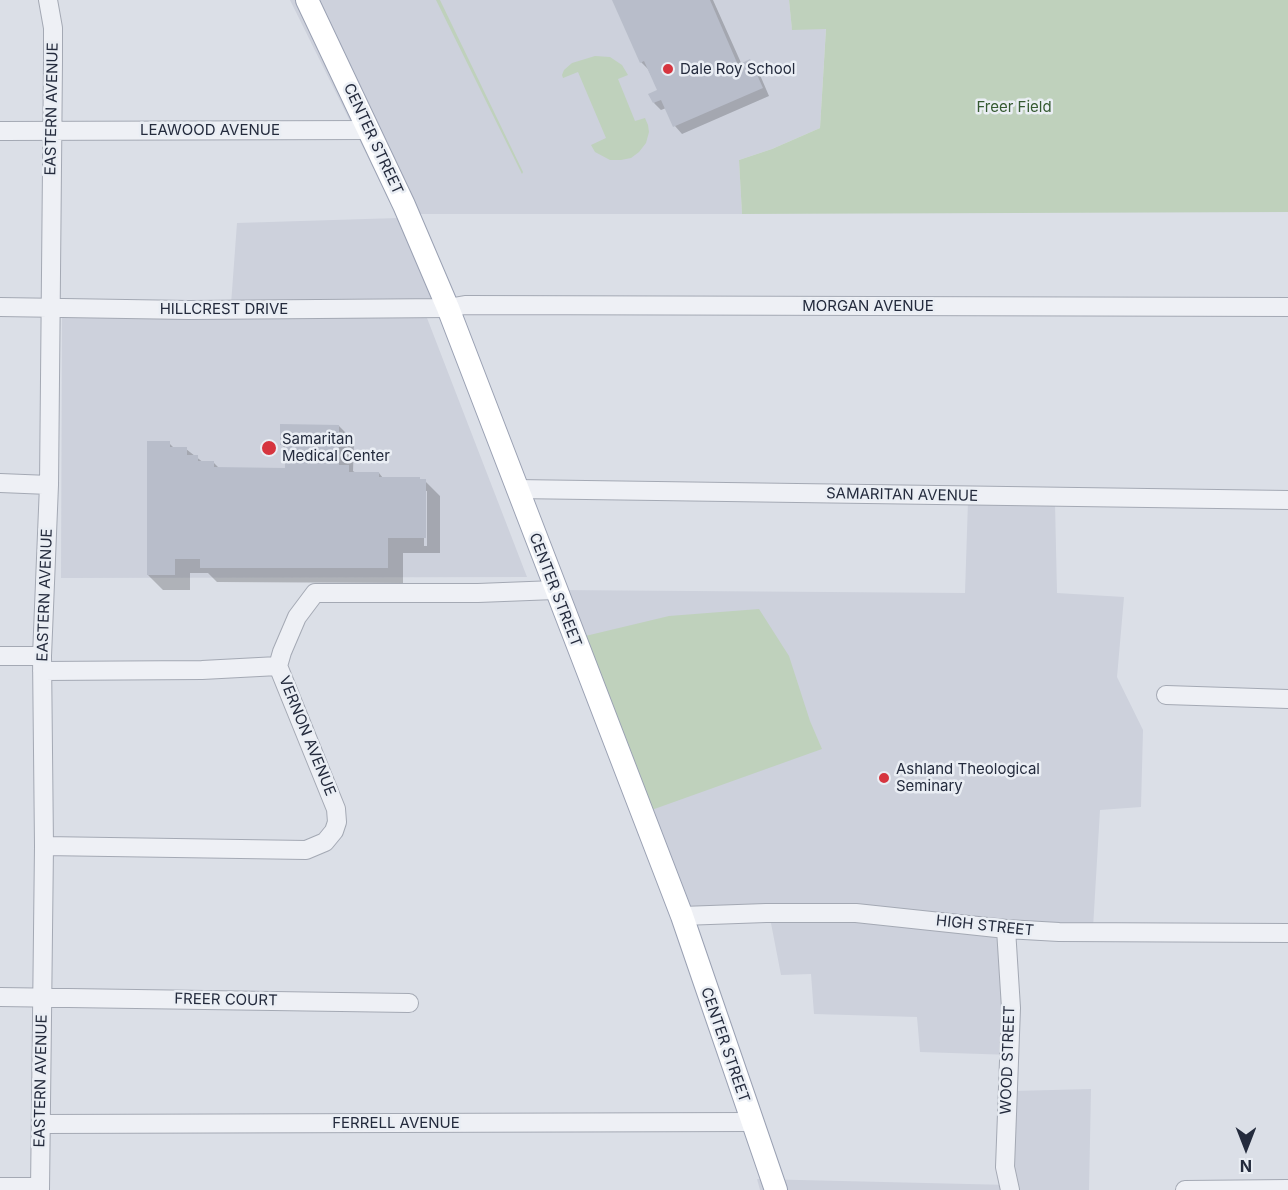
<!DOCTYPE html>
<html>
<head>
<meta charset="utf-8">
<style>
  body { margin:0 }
  #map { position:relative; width:1288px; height:1190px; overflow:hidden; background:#dbdfe7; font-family:Inter,sans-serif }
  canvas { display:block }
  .north { position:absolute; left:1216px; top:1118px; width:60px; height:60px; -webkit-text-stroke:4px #eaeef4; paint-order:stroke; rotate:180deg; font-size:16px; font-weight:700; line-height:24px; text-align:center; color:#242b3d }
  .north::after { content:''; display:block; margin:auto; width:21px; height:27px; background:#242b3d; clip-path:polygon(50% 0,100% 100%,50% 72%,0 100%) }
</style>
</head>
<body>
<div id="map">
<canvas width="1288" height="1190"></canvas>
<div class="north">N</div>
</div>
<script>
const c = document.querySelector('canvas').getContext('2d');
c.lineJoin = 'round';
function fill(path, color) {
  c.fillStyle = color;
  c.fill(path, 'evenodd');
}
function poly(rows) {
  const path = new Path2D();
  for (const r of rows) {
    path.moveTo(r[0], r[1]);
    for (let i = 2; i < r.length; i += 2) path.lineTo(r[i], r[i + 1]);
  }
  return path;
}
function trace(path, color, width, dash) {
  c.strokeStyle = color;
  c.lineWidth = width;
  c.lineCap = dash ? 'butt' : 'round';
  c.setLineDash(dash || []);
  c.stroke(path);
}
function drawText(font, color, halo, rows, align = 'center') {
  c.font = font + ' Inter,sans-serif';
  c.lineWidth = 5;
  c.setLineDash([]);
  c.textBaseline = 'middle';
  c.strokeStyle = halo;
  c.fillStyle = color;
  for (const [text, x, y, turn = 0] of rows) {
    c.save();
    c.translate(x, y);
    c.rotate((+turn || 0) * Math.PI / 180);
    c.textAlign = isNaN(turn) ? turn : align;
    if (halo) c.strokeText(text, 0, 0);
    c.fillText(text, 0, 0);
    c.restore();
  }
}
const built = poly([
  [290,0,789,0,792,29,826,28,820,128,772,149,739,160,742,214,415,214,446,290,427,318,527,577,61,578,62,318,230,318,237,223,398,218],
  [968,501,1055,503,1057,593,1124,597,1117,677,1143,730,1141,807,1100,810,1093,928,1012,929,1013,1055,920,1052,917,1017,814,1014,811,974,781,975,770,918,682,916,555,590,965,593],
  [1091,1089,1089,1190,760,1190,757,1179,1010,1185,1013,1091]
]);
const green = poly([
  [436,0,440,0,523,172,522,174],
  [789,0,1288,0,1288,212,742,214,739,160,772,149,820,128,826,29,792,30],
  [595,56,610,57,622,65,628,75,618,79,635,121,645,118,648,125,649,132,646,143,639,152,631,158,621,160,610,160,595,152,591,145,606,138,578,72,563,78,562,75,564,70,572,63],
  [759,609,789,656,810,721,822,749,646,812,577,638,669,616]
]);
const shadow = poly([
  [614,0,713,0,742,65,750,61,757,68,769,96,682,134,675,126,666,108,661,110,654,103,659,91,648,69,641,62],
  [339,426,354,441,353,471,356,473,379,473,383,478,425,481,440,496,440,553,403,553,403,583,217,582,208,573,190,573,190,590,163,590,148,575,169,443,175,449,186,449,204,463,214,463,220,469,287,470,287,450,282,445],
  [424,491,427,491,427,546,424,546]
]);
const building = poly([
  [612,0,710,0,738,65,750,59,763,88,673,127,661,100,653,103,648,94,657,90,644,61,640,63],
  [280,424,339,425,339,465,349,465,349,472,379,472,379,477,420,477,420,479,426,479,426,538,388,538,388,568,200,568,200,559,175,559,175,575,147,575,147,441,170,441,170,447,187,447,187,455,198,455,198,461,214,461,214,467,285,468,285,445,280,445]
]);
const minor = poly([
  [0,131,369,130],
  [0,307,189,310,448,308,465,305,1288,307],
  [0,483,49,485],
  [516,489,1288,500],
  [0,656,42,656],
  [42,671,202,670,278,666],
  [1166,695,1288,699],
  [44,846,306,850,325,842,334,831,337,822,336,809,278,666,282,652,297,617,315,593,478,593,555,590],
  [682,916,766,913,856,913,1006,929,1059,932,1288,933],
  [1006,929,1011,1008,1005,1167,1010,1190],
  [0,997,409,1003],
  [41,1124,751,1122],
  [0,1187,40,1187],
  [40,1190,44,846,42,656,49,485,53,61,53,28,48,0],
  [1185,1190,1288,1189]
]);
const major = poly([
  [307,0,404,205,448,308,682,916,776,1190]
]);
const markers = [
  [668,69,6,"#d6353f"],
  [269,448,8,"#d6353f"],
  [884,778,6,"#d6353f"]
];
const poiNames = [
  ["Dale Roy School",680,69],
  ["Samaritan",282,439],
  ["Medical Center",282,456],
  ["Ashland Theological",896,769],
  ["Seminary",896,786]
];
const parkNames = [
  ["Freer Field",1014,107]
];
const streetNames = [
  ["EASTERN AVENUE",52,109,-89],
  ["LEAWOOD AVENUE",210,130],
  ["CENTER STREET",373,139,65],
  ["MORGAN AVENUE",868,306],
  ["HILLCREST DRIVE",224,309],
  ["SAMARITAN AVENUE",902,495,1],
  ["CENTER STREET",555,590,69],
  ["EASTERN AVENUE",45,595,-88],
  ["VERNON AVENUE",307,736,68],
  ["HIGH STREET",985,926,6],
  ["FREER COURT",226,1000,1],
  ["CENTER STREET",725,1045,71],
  ["WOOD STREET",1008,1060,-88],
  ["EASTERN AVENUE",41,1081,-89],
  ["FERRELL AVENUE",396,1123]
];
fill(built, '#cdd1dc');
fill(green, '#bfd1bc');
fill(shadow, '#0003');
fill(building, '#b8bdca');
trace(minor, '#a4a9b4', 20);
trace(major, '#9aa1b3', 24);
trace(minor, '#eef0f5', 18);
trace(major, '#fff', 22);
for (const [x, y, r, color] of markers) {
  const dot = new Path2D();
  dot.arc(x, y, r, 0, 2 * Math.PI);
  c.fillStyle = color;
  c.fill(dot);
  trace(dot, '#eaeef4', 2);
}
drawText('15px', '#242b3d', '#eaeef4', poiNames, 'left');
drawText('15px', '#355a31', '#eaeef4', parkNames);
drawText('15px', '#242b3d', '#eaeef4', streetNames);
</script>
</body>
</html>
